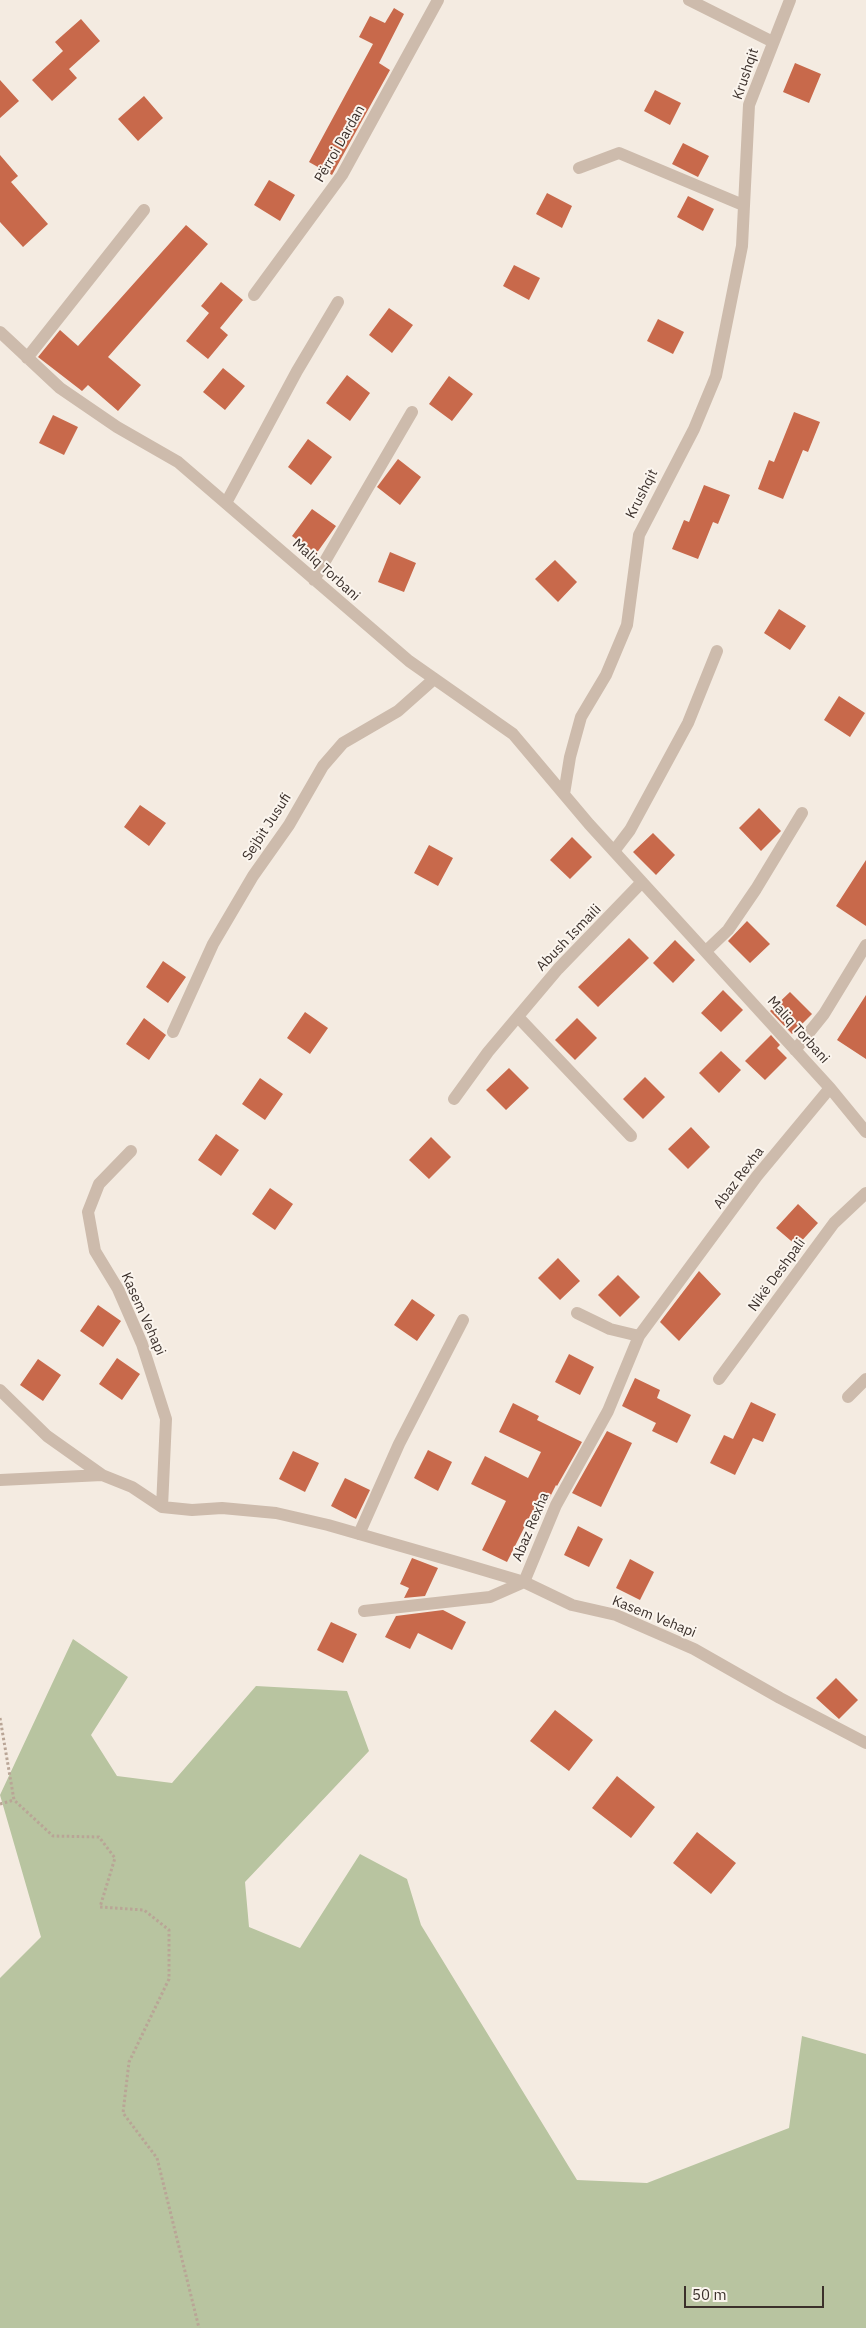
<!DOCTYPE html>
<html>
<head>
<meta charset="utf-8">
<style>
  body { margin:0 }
  #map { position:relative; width:866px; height:2328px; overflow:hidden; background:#f4ebe1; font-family:"IBM Plex Sans",sans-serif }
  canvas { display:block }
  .scale { position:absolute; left:684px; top:2286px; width:140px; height:22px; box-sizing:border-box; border:2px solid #3b302b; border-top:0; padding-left:6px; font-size:15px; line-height:18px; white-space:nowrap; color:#3b302b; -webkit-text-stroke:4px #fbf5ee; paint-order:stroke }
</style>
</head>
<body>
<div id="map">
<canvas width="866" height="2328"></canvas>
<div class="scale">50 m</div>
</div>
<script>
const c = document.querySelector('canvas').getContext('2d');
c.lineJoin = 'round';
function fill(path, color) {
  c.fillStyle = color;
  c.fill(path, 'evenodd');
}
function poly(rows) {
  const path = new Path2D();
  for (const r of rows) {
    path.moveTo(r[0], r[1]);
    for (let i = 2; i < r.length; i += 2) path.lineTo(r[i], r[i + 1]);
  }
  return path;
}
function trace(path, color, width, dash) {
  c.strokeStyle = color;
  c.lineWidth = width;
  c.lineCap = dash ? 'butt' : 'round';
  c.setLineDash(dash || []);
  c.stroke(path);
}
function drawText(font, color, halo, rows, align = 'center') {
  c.font = font + ' "IBM Plex Sans",sans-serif';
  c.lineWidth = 4;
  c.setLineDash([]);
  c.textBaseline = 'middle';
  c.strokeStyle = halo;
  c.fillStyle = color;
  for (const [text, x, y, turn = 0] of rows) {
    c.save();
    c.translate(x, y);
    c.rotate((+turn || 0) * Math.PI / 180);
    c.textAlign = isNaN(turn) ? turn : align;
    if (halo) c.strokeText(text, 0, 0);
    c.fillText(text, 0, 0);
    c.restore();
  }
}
const green = poly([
  [73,1639,128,1677,91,1735,117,1776,172,1783,256,1686,347,1691,369,1751,245,1882,249,1927,300,1948,360,1854,407,1879,421,1925,577,2180,647,2183,789,2128,802,2036,866,2054,866,2328,0,2328,0,1978,41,1937,0,1795]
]);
const building = poly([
  [394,8,404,14,379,63,390,70,332,175,309,162,373,44,359,37,370,16,385,23],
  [81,19,100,41,69,69,77,78,52,101,32,80,63,51,55,42],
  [795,63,821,74,809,103,783,92],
  [0,80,19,101,0,118],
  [655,90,681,103,670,125,644,111],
  [144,96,163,118,138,141,118,119],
  [683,143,709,156,698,177,672,164],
  [0,155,18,176,11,182,48,224,23,247,0,222],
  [269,180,295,195,280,221,254,205],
  [547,193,572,206,562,228,536,214],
  [688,196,714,209,703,231,677,217],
  [186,225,208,244,108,357,141,385,118,411,88,385,82,391,38,357,60,330,78,346],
  [514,265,540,278,529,300,503,286],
  [221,282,243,300,220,328,228,335,208,359,186,341,209,313,201,306],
  [389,308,413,325,392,353,369,335],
  [658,319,684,332,673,354,647,341],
  [223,368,245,386,225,410,203,392],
  [347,375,370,393,350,421,326,403],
  [449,376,473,394,452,421,429,404],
  [794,412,820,422,808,452,803,450,783,499,758,489,769,460,774,462],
  [53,415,78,427,64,455,39,443],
  [308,439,332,457,311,485,288,467],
  [398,459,421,477,400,505,377,487],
  [704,485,730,495,718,524,713,522,698,559,672,549,684,520,689,522],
  [312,509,336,526,316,554,292,536],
  [390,552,416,563,404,592,378,582],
  [555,560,577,582,558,602,535,579],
  [779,609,806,626,790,650,764,633],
  [839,696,865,713,850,737,824,720],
  [140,805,166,823,149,846,124,827],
  [759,808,781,831,761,851,739,828],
  [653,833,675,855,656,875,633,852],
  [572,837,592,857,570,879,550,860],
  [429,845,453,858,438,886,414,873],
  [866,860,866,926,836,906],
  [747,921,770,944,750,963,728,941],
  [629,938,649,958,598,1007,578,987],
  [675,940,695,960,673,983,653,963],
  [163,961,186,977,168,1003,146,987],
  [723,990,743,1010,721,1032,701,1013],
  [790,992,812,1014,792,1034,770,1011],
  [866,995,866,1059,837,1040],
  [305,1012,328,1028,310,1054,287,1038],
  [144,1018,166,1035,149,1060,126,1044],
  [577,1018,597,1038,575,1060,555,1040],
  [771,1035,780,1045,777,1048,787,1058,765,1080,745,1061],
  [721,1051,741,1070,719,1093,699,1073],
  [509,1068,529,1088,506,1110,486,1090],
  [645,1077,665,1097,643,1119,623,1099],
  [260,1078,283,1094,265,1120,242,1104],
  [691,1127,710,1147,688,1169,668,1149],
  [216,1134,239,1150,221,1176,198,1160],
  [431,1137,451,1157,429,1179,409,1160],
  [270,1188,293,1204,275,1230,252,1214],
  [798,1204,818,1223,797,1246,776,1228],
  [558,1258,580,1281,560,1300,538,1278],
  [699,1271,721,1294,679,1341,660,1322],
  [618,1275,640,1297,620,1317,598,1295],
  [412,1299,435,1315,417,1341,394,1325],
  [98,1305,121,1321,103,1347,80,1331],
  [569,1354,594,1367,580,1395,555,1382],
  [117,1358,140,1374,122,1400,99,1384],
  [38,1359,61,1375,43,1401,20,1385],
  [635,1378,660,1390,657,1398,691,1415,677,1443,652,1431,656,1423,622,1406],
  [751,1402,776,1414,763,1442,753,1438,735,1475,710,1463,724,1435,733,1439],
  [513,1403,539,1416,537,1420,582,1442,557,1486,556,1485,540,1517,532,1512,507,1562,482,1550,506,1501,471,1484,485,1456,528,1478,541,1452,499,1432],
  [607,1431,632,1443,601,1507,572,1493],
  [428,1450,452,1462,438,1491,414,1478],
  [293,1451,319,1463,305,1492,279,1479],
  [345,1478,370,1490,356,1519,331,1506],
  [578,1526,603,1539,589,1567,564,1555],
  [412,1558,438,1568,425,1596,404,1598,409,1588,400,1584],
  [630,1559,654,1572,640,1600,616,1588],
  [443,1610,466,1622,452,1650,418,1633,410,1649,385,1637,396,1616],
  [331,1622,357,1634,343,1663,317,1650],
  [836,1678,858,1700,839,1719,816,1698],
  [555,1710,593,1740,569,1771,530,1741],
  [617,1776,655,1807,631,1838,592,1808],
  [697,1832,736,1863,711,1894,673,1863]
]);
const path = poly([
  [0,1718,14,1800,53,1836,99,1837,115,1858,100,1907,144,1910,169,1930,169,1979,129,2062,123,2113,157,2158,199,2328],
  [0,1804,14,1800]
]);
const minor = poly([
  [689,0,773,42],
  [579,168,619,153,743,205],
  [254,295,342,175,438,0],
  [0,332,60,388,117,427,178,462,409,661,513,734,589,824,830,1088,866,1132],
  [27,358,144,210],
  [226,503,297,371,338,302],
  [314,580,412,412],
  [564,794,570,757,581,717,606,675,627,625,639,535,694,429,716,376,742,246,749,105,790,0],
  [614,851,630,830,688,723,717,651],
  [706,951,728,930,756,889,802,813],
  [518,1017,631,1136],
  [173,1032,213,944,253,876,289,825,323,766,343,743,398,711,434,679],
  [795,1050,824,1014,866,945],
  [454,1099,488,1052,558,969,642,882],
  [131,1151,99,1184,88,1212,95,1251,118,1289,142,1344,166,1419,162,1507],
  [577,1313,610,1329,639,1336],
  [719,1379,834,1223,866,1193],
  [0,1390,47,1436,102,1475],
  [848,1397,866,1379],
  [0,1480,102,1475,132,1487,162,1507,192,1510,222,1508,276,1513,328,1525,460,1563,524,1582,572,1605,616,1615,694,1649,780,1698,866,1743],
  [359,1534,399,1444,463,1320],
  [364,1611,490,1597,524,1582,556,1505,608,1411,639,1336,757,1176,830,1088]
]);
const streetNames = [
  ["Krushqit",746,74,-71],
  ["Përroi Dardan",340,144,-60],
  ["Krushqit",642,494,-63],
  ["Maliq Torbani",326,570,42],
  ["Sejbit Jusufi",267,827,-57],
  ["Abush Ismaili",569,938,-46],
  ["Maliq Torbani",798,1030,48],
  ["Abaz Rexha",739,1178,-53],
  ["Nikë Deshpali",777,1275,-54],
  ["Kasem Vehapi",143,1314,66],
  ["Abaz Rexha",531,1527,-67],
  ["Kasem Vehapi",654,1617,22]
];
fill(green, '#b8c4a0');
fill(building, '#c8694b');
trace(path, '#b9a596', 3, [2.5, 2.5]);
trace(minor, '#cdbbac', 12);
drawText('14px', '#3b302b', '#fbf5ee', streetNames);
</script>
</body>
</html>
